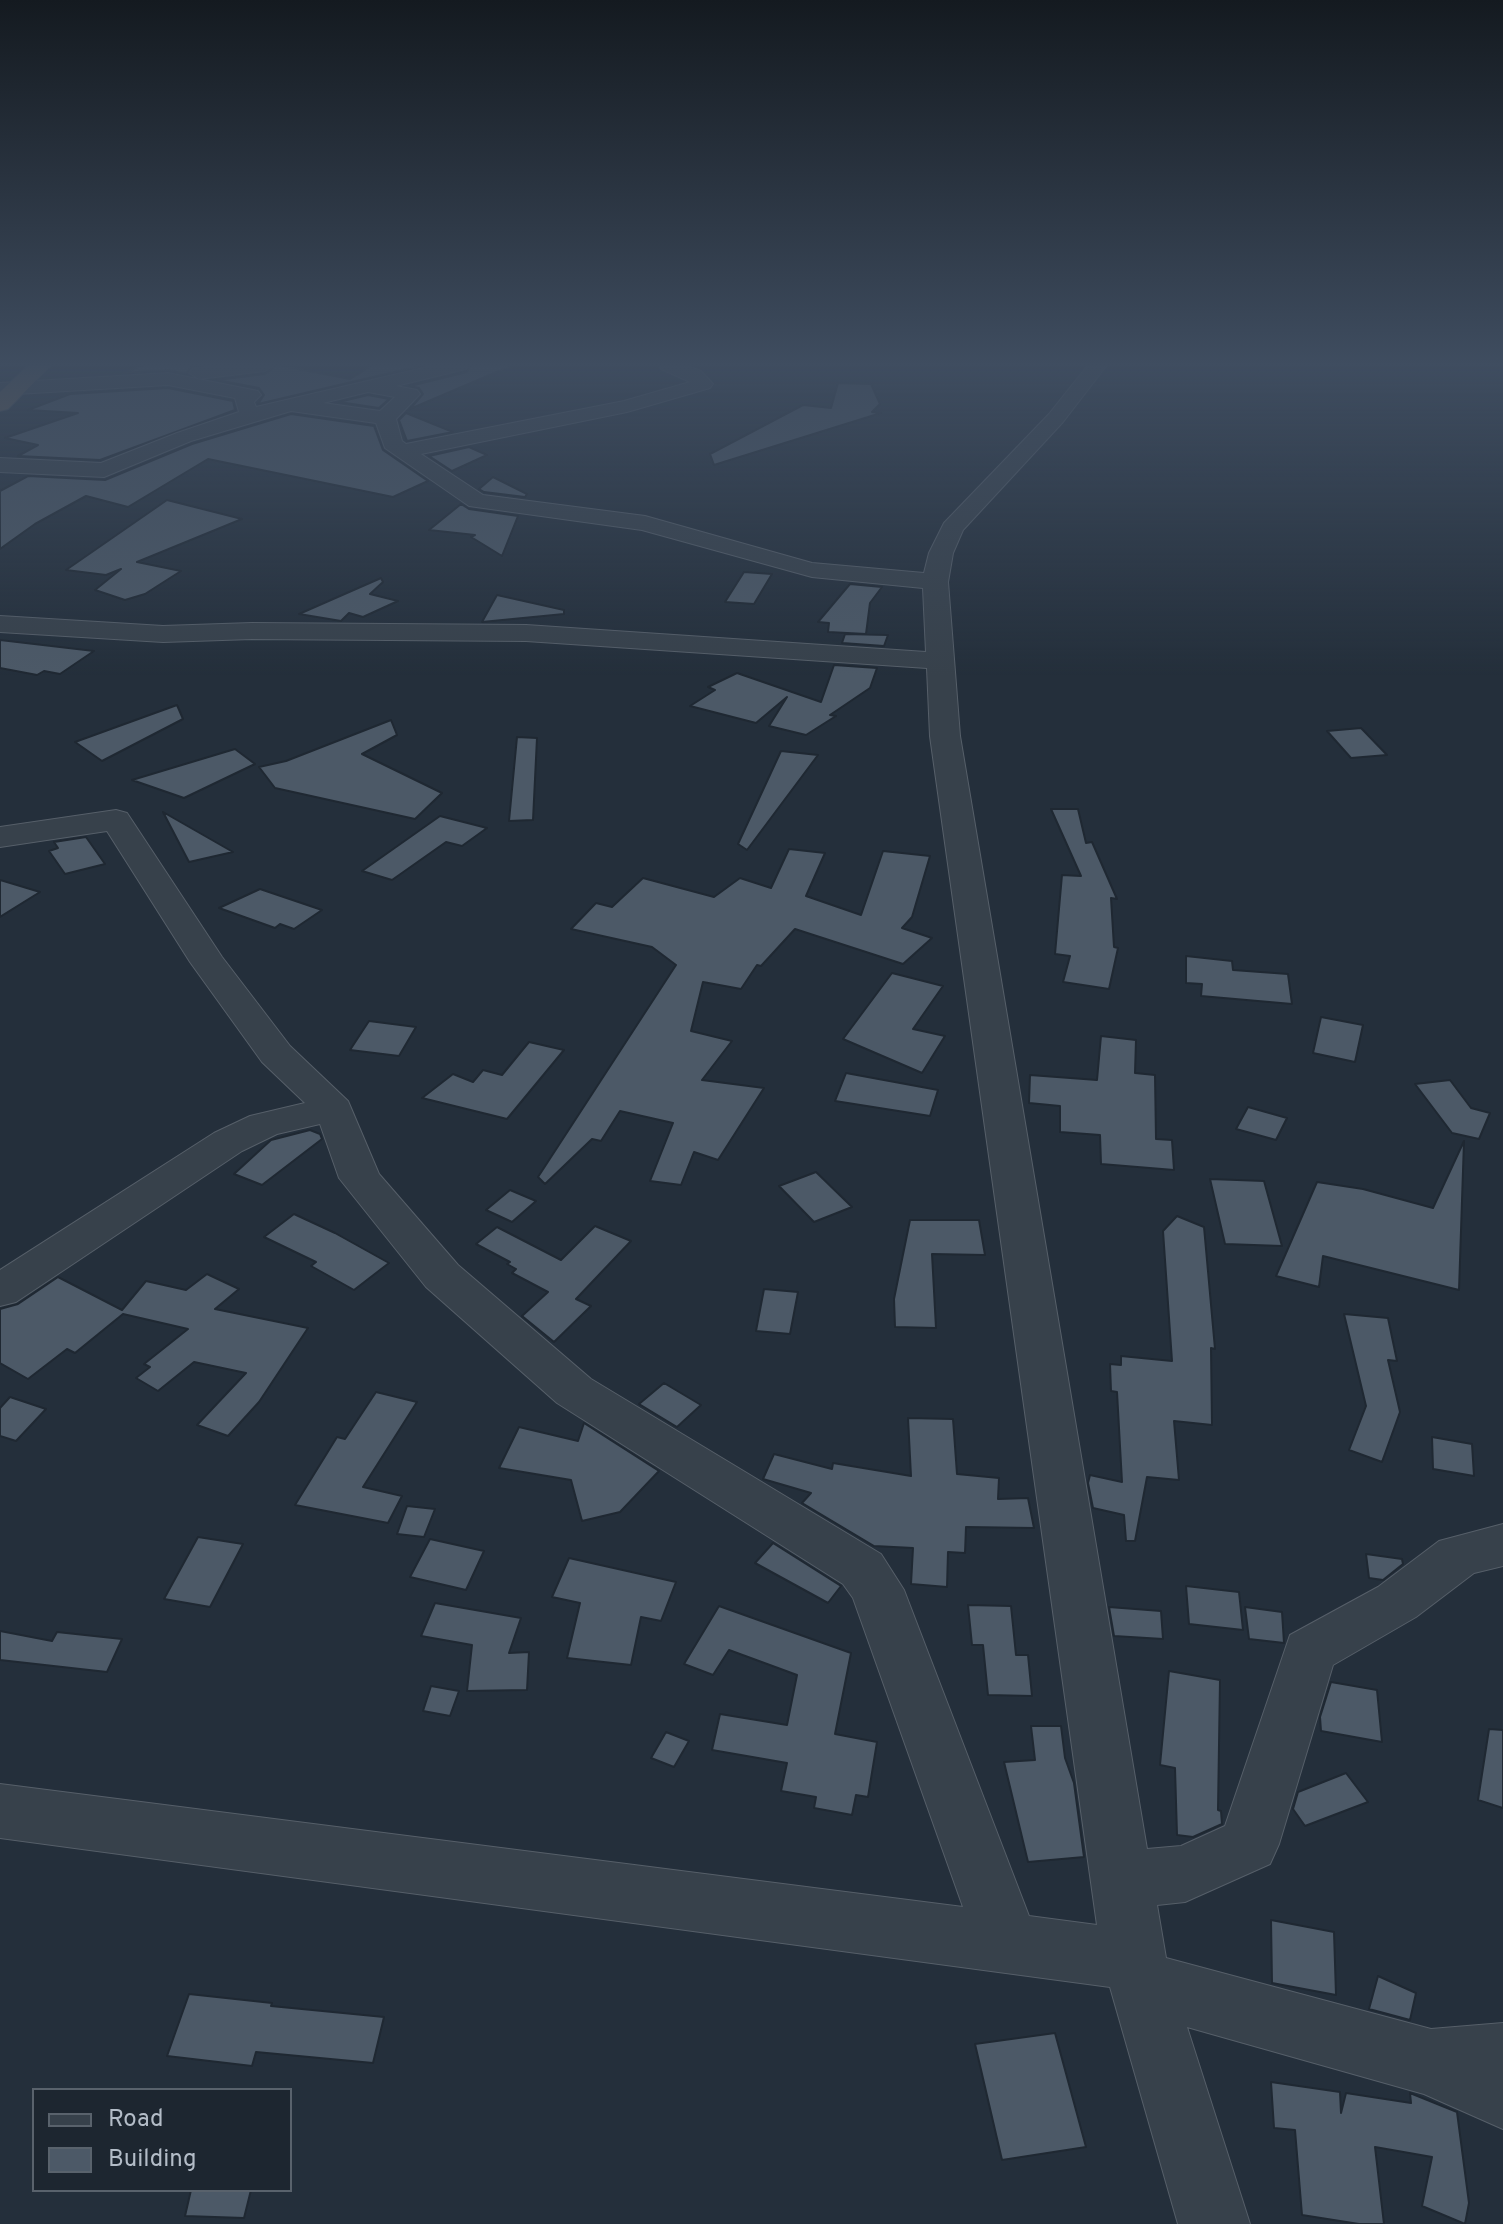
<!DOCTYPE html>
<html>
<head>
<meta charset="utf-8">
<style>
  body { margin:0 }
  #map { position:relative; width:1503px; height:2224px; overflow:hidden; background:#242f3b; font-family:Overpass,sans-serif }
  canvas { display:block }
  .legend { position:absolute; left:32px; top:2088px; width:260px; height:104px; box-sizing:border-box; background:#1d2630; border:2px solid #59626c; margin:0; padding:10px 14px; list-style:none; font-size:24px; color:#b3bcc7 }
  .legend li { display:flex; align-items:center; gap:16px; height:40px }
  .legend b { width:40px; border:2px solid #59626c }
</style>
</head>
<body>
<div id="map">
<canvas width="1503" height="2224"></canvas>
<ul class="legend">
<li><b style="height:10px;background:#37414b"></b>Road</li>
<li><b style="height:22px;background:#4c5967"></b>Building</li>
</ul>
</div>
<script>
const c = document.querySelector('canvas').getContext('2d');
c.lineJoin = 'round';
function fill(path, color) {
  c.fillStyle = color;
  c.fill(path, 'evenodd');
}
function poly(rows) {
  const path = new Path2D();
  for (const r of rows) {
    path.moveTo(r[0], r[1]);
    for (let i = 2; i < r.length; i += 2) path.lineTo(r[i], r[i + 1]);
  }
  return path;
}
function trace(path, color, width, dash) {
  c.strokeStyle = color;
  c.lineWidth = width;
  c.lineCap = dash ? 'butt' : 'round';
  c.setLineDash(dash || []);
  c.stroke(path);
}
const building = poly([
  [144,365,201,365,190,367,186,374,168,370,124,373,144,365],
  [277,365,350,379,373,365,424,365,258,404,264,395,259,388,217,380,265,374,277,365],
  [471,365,513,365,410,409,423,394,419,388,410,386,467,372,471,365],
  [838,383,871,384,880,404,872,412,881,413,714,465,710,454,803,405,831,408,838,383],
  [168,388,233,401,235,410,100,460,18,456,38,445,5,438,78,413,28,410,70,394,168,388],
  [368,395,389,399,379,408,339,402,368,395],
  [406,413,453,432,407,441,399,420,406,413],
  [291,414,374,426,383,450,428,481,393,497,208,459,128,507,86,496,35,524,0,549,0,491,28,476,105,480,192,444,291,414],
  [469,447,487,455,452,471,429,456,469,447],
  [493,477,527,494,525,497,484,492,479,489,493,477],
  [167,500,242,519,137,562,181,571,145,594,125,600,95,590,121,569,106,575,66,570,167,500],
  [461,504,469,509,518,516,502,556,471,537,475,535,429,530,461,504],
  [744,572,772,574,754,604,725,602,744,572],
  [381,578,383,582,370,594,398,601,363,617,349,613,341,621,299,614,381,578],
  [850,584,882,587,870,603,866,634,828,632,829,623,818,622,850,584],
  [497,595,564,610,564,614,482,622,497,595],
  [845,634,888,635,884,646,842,643,845,634],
  [0,640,94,651,60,674,44,671,37,675,0,668,0,640],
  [834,665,877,668,870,688,830,715,836,716,806,735,769,726,787,697,756,723,690,706,715,690,708,687,737,673,821,702,834,665],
  [177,705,183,719,102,761,75,742,177,705],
  [391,720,397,735,362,754,442,793,415,819,275,788,259,767,286,761,391,720],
  [1361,728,1387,755,1351,758,1327,731,1361,728],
  [517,737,537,738,533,820,509,821,517,737],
  [235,749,255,764,184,798,132,780,235,749],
  [781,751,818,755,747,850,738,844,781,751],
  [1051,809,1078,809,1086,843,1092,842,1117,899,1111,898,1114,947,1118,948,1109,989,1063,982,1070,956,1055,954,1062,875,1081,876,1051,809],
  [163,812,233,852,189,862,163,812],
  [440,816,487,828,462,846,446,842,392,880,362,871,440,816],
  [86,837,105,864,65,874,49,851,58,848,54,842,86,837],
  [789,849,825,853,806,896,861,915,883,851,930,856,912,917,902,928,932,938,903,964,795,929,761,966,757,965,741,989,703,982,691,1031,732,1041,702,1080,764,1088,718,1160,694,1152,681,1185,650,1181,673,1123,620,1111,601,1141,592,1139,545,1184,538,1177,676,965,652,947,571,929,596,903,612,907,643,878,714,897,740,878,771,888,789,849],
  [0,880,40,892,0,917,0,880],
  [260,889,322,910,294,929,280,924,275,928,219,908,260,889],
  [1186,956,1232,961,1233,970,1288,974,1292,1004,1201,996,1202,984,1186,983,1186,956],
  [892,973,943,986,913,1029,945,1036,922,1073,843,1039,892,973],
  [1321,1017,1363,1025,1355,1062,1313,1053,1321,1017],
  [369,1021,416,1027,399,1056,350,1050,369,1021],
  [1101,1036,1136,1040,1135,1073,1155,1075,1156,1139,1172,1140,1174,1170,1101,1164,1100,1135,1060,1132,1060,1106,1029,1103,1030,1075,1097,1080,1101,1036],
  [529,1042,564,1050,507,1119,422,1098,453,1074,473,1082,483,1070,502,1075,529,1042],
  [846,1073,938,1090,930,1116,835,1101,846,1073],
  [1450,1080,1471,1108,1490,1113,1479,1139,1452,1133,1415,1084,1450,1080],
  [1248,1107,1287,1118,1276,1140,1236,1129,1248,1107],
  [310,1130,320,1134,322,1139,262,1185,234,1174,271,1140,310,1130],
  [1464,1141,1459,1290,1323,1256,1319,1287,1276,1276,1317,1182,1363,1189,1433,1208,1464,1141],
  [816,1172,852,1207,814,1222,779,1186,816,1172],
  [1210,1179,1264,1181,1282,1246,1225,1244,1210,1179],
  [510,1190,536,1201,512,1222,486,1210,510,1190],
  [294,1214,335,1233,389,1263,354,1290,311,1266,316,1262,264,1237,294,1214],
  [1177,1216,1204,1227,1215,1349,1211,1348,1212,1425,1174,1421,1179,1480,1147,1477,1135,1541,1126,1541,1124,1515,1093,1508,1088,1483,1090,1475,1122,1482,1117,1392,1111,1391,1110,1364,1121,1365,1121,1356,1172,1361,1163,1231,1177,1216],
  [910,1220,979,1220,985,1255,932,1254,936,1328,895,1327,894,1299,910,1220],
  [595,1226,631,1241,576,1299,591,1306,554,1342,522,1316,548,1292,512,1273,516,1269,507,1264,510,1262,476,1244,497,1227,561,1260,595,1226],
  [207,1274,239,1289,215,1309,308,1328,259,1402,228,1436,197,1425,246,1373,194,1362,158,1391,136,1378,150,1367,144,1364,188,1329,123,1314,75,1353,67,1349,28,1379,0,1363,0,1309,18,1304,58,1277,122,1310,146,1281,186,1290,207,1274],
  [764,1289,798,1292,790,1334,756,1331,764,1289],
  [1344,1314,1388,1318,1397,1361,1388,1360,1400,1412,1382,1462,1349,1450,1366,1406,1344,1314],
  [664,1383,701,1405,677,1427,639,1404,664,1383],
  [376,1392,417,1402,363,1487,402,1496,388,1523,295,1505,337,1437,345,1439,376,1392],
  [10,1397,46,1409,16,1441,0,1436,0,1408,10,1397],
  [908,1418,953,1419,957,1474,999,1478,998,1499,1028,1498,1034,1528,966,1527,965,1553,948,1552,947,1587,911,1584,913,1548,874,1546,802,1503,811,1493,763,1479,774,1454,832,1469,833,1463,911,1476,908,1418],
  [584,1423,659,1471,620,1512,582,1521,571,1480,499,1468,519,1427,578,1441,584,1423],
  [1432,1437,1472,1444,1474,1476,1433,1469,1432,1437],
  [407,1506,435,1509,424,1537,397,1534,407,1506],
  [198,1537,243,1544,210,1607,164,1599,198,1537],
  [430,1539,484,1551,466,1590,410,1577,430,1539],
  [773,1543,841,1586,828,1603,755,1563,773,1543],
  [1366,1554,1402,1559,1403,1564,1383,1580,1369,1578,1366,1554],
  [569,1558,676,1582,661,1621,641,1617,631,1665,567,1658,580,1603,552,1597,569,1558],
  [1186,1586,1239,1592,1243,1630,1189,1624,1186,1586],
  [435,1603,521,1618,509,1653,529,1652,527,1690,467,1691,472,1645,421,1636,435,1603],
  [968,1605,1011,1606,1016,1655,1028,1655,1032,1696,988,1695,983,1645,972,1645,968,1605],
  [719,1606,851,1653,835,1734,877,1742,868,1797,856,1795,852,1815,814,1808,816,1797,781,1791,787,1763,712,1750,720,1714,787,1725,797,1675,729,1650,713,1675,684,1664,719,1606],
  [1109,1607,1161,1611,1163,1639,1114,1636,1109,1607],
  [1245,1607,1282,1612,1284,1643,1249,1639,1245,1607],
  [0,1631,52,1641,57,1632,122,1639,107,1672,0,1660,0,1631],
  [1169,1671,1220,1680,1218,1810,1221,1811,1222,1824,1193,1837,1177,1835,1175,1768,1160,1765,1169,1671],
  [1331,1682,1377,1690,1382,1742,1321,1731,1320,1717,1331,1682],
  [431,1686,459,1691,450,1716,423,1711,431,1686],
  [1031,1726,1061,1726,1065,1758,1074,1783,1084,1857,1028,1862,1004,1762,1035,1760,1031,1726],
  [1489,1729,1503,1730,1503,1808,1478,1800,1489,1729],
  [666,1732,689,1741,674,1767,651,1758,666,1732],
  [1346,1773,1368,1802,1305,1826,1293,1809,1298,1792,1346,1773],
  [1271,1920,1334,1932,1336,1995,1272,1983,1271,1920],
  [1378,1976,1416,1993,1410,2020,1369,2009,1378,1976],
  [189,1994,272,2003,271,2006,384,2017,373,2063,256,2052,252,2066,167,2056,189,1994],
  [1055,2033,1086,2147,1002,2160,975,2044,1055,2033],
  [1271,2082,1340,2092,1341,2113,1346,2093,1411,2103,1410,2093,1457,2112,1469,2203,1465,2224,1422,2206,1432,2157,1375,2147,1384,2224,1359,2224,1302,2215,1295,2130,1274,2128,1271,2082],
  [191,2190,251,2190,244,2218,185,2216,191,2190]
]);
const minor = poly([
  [220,365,274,365,265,371,199,379,189,373,192,369,220,365],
  [436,365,468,365,466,369,396,386,417,390,420,394,396,419,402,441,406,444,624,401,690,382,661,369,659,365,685,365,701,371,713,384,710,388,627,412,421,454,483,495,645,516,812,563,924,573,929,553,944,523,1049,414,1088,365,1107,365,1063,422,963,530,953,553,948,582,960,736,1147,1849,1181,1846,1225,1826,1290,1635,1378,1587,1439,1541,1503,1524,1503,1566,1474,1573,1416,1617,1333,1665,1279,1844,1270,1864,1185,1902,1157,1905,1166,1958,1431,2029,1503,2023,1503,2129,1424,2094,1187,2027,1250,2224,1178,2224,1110,1987,0,1838,0,1784,963,1907,853,1598,843,1584,557,1403,426,1287,339,1178,320,1124,277,1134,242,1151,16,1302,0,1306,0,1270,214,1133,250,1116,305,1103,262,1062,190,962,107,831,0,847,0,827,116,810,127,813,222,957,290,1046,348,1101,379,1174,458,1265,591,1379,881,1554,904,1590,1029,1916,1097,1925,930,736,927,668,526,641,252,639,163,642,0,632,0,616,163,626,252,623,526,625,926,652,923,588,812,577,642,530,469,506,385,448,376,423,291,411,191,441,104,477,0,472,0,458,101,463,177,433,239,412,235,398,168,385,0,395,0,383,168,373,258,391,261,395,254,402,256,407,436,365],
  [368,392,395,397,380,411,323,403,368,392]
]);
const highway = poly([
  [29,365,51,365,8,409,0,411,0,392,29,365]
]);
fill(building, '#4c5967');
trace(building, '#1f2832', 2);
trace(minor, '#565f69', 2);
trace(highway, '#434c56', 2);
fill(minor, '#37414b');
fill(highway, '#716455');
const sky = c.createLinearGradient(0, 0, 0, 676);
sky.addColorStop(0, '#141a20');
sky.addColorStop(0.54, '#3f4d60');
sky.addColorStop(1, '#3f4d6000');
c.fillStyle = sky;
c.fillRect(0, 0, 1503, 676);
</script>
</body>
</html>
